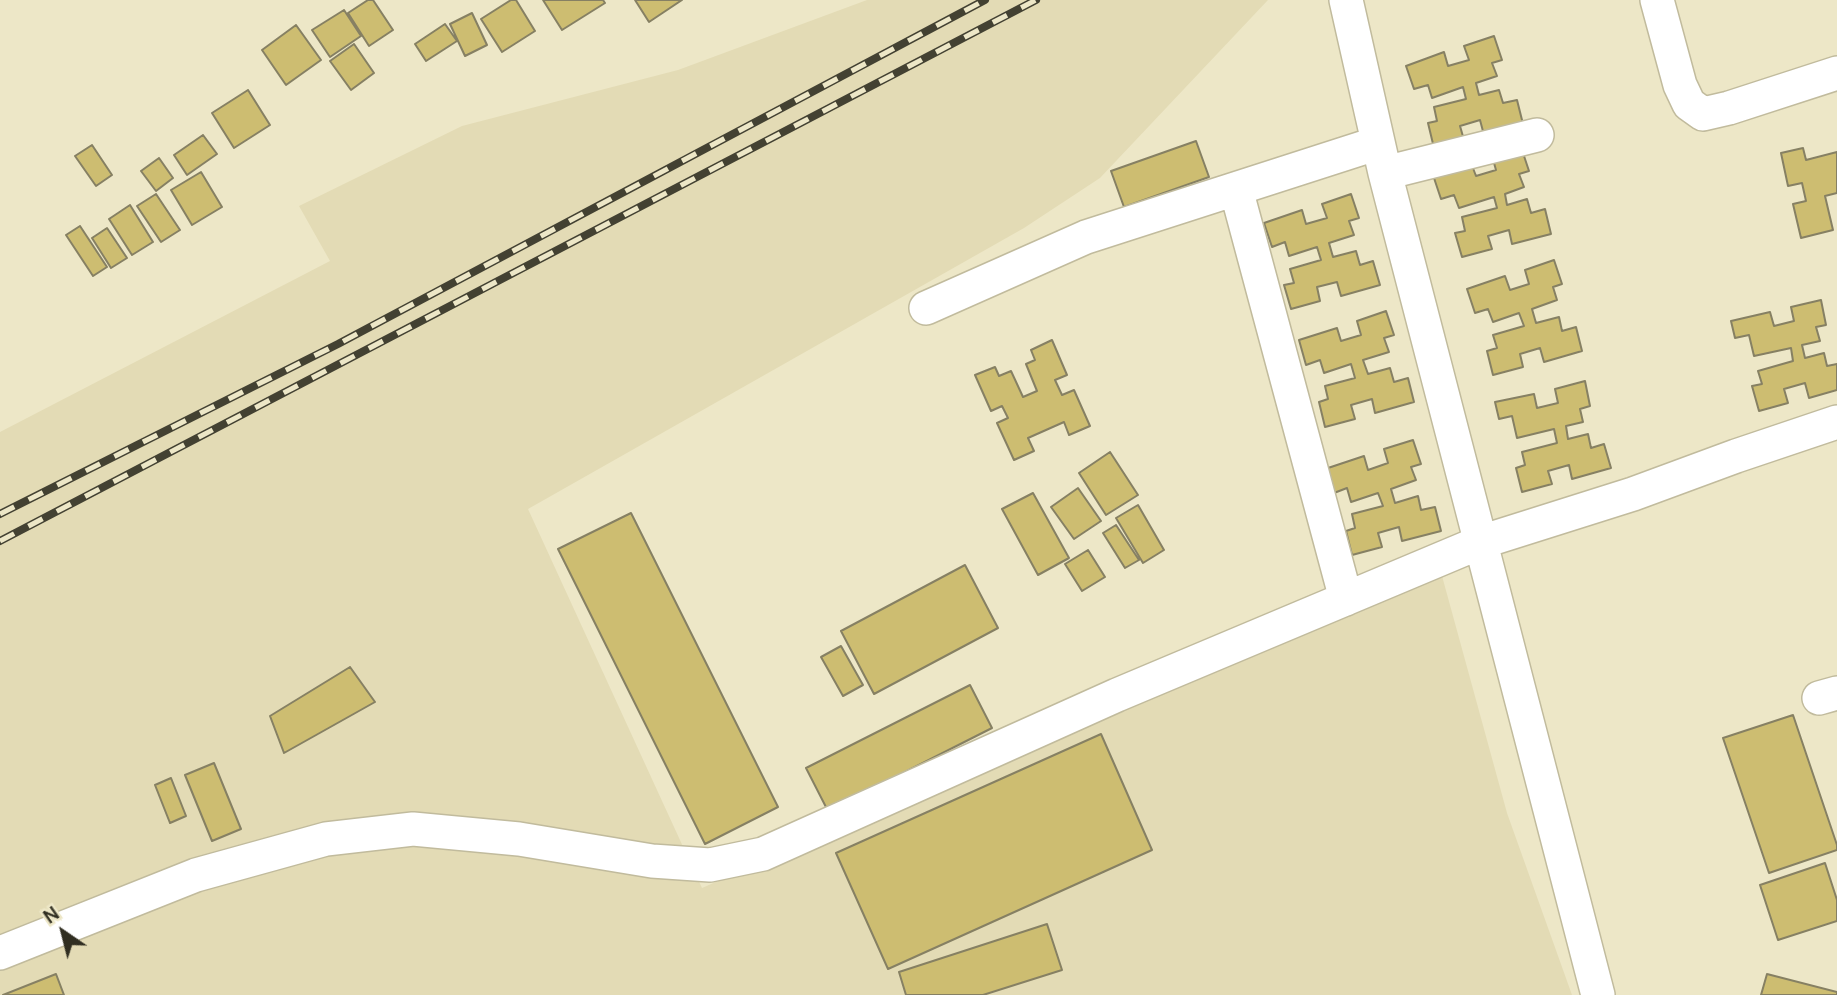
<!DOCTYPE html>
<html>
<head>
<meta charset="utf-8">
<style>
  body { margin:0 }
  #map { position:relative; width:1837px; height:995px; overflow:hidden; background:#ede7c7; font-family:Manrope,sans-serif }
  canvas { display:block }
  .north { position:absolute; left:28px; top:897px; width:70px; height:70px; -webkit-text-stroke:5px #ede7c7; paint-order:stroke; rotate:325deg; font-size:19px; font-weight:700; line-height:28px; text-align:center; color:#302e21 }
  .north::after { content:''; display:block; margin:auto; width:24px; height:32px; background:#302e21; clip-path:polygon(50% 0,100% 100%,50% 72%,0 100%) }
</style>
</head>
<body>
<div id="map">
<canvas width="1837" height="995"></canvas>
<div class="north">N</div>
</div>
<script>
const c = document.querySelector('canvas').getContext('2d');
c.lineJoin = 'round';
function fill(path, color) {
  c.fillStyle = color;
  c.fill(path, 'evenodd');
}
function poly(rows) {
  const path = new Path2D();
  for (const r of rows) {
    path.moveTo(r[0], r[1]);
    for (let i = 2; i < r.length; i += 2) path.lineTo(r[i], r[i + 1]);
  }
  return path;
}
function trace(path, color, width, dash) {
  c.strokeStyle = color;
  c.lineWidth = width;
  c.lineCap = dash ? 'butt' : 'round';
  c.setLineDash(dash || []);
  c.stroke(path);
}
const built = poly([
  [867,0,1268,0,1100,178,1024,228,528,509,702,888,1439,565,1507,813,1572,995,0,995,0,432,330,261,299,206,462,126,678,70]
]);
const building = poly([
  [368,0,373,0,393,30,369,46,348,13,368,0],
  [511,0,516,0,535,31,502,52,481,19,511,0],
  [543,0,603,0,605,3,562,30,543,0],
  [635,0,682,0,649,22,635,0],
  [344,10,361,36,330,57,312,30,344,10],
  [472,13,487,45,465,56,450,24,472,13],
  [445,24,457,41,426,61,415,44,445,24],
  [296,25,321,60,286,85,262,50,296,25],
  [1494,36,1502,60,1492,63,1497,76,1476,83,1479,95,1499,90,1503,103,1517,100,1523,124,1484,135,1480,120,1460,126,1464,140,1434,148,1428,123,1437,121,1434,107,1466,99,1463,87,1432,98,1428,85,1414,89,1406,66,1444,52,1448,66,1469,60,1464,46,1494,36],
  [354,44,374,73,351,90,330,61,354,44],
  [248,90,270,125,234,148,212,113,248,90],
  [203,135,217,154,187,175,174,155,203,135],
  [1196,141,1209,177,1124,207,1111,171,1196,141],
  [92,145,112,175,96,186,75,156,92,145],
  [1521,147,1529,171,1519,174,1524,187,1505,194,1507,205,1527,199,1531,213,1545,209,1551,234,1512,244,1509,230,1488,236,1492,249,1462,257,1455,233,1465,231,1462,217,1497,208,1494,197,1459,208,1454,195,1441,199,1433,175,1471,163,1476,176,1496,170,1492,156,1521,147],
  [1803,148,1806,160,1837,152,1837,193,1825,196,1833,230,1801,238,1793,204,1806,201,1802,183,1788,186,1781,153,1803,148],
  [159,158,173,178,156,191,141,171,159,158],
  [201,172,222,207,192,225,171,190,201,172],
  [156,194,180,230,161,242,137,206,156,194],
  [1351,194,1359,218,1349,221,1354,235,1329,243,1333,257,1356,251,1360,265,1373,261,1380,285,1341,296,1337,282,1317,287,1320,301,1291,309,1284,285,1294,283,1290,269,1321,260,1317,247,1289,256,1285,242,1272,247,1264,223,1302,210,1306,224,1327,218,1322,204,1351,194],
  [130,205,153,242,132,255,109,219,130,205],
  [80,226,107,267,93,276,66,235,80,226],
  [107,228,127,258,111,268,92,238,107,228],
  [1554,260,1562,284,1553,287,1557,300,1532,309,1536,323,1559,317,1562,331,1576,327,1582,351,1544,362,1540,348,1520,354,1523,367,1493,375,1487,351,1497,348,1493,335,1524,326,1519,313,1493,322,1488,309,1475,313,1467,289,1505,276,1510,290,1529,284,1525,270,1554,260],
  [1821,300,1826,325,1816,327,1820,341,1802,345,1805,358,1824,353,1827,366,1837,364,1837,390,1809,398,1805,383,1784,389,1788,403,1759,411,1752,386,1762,384,1758,371,1793,361,1791,348,1754,356,1749,335,1735,338,1731,321,1770,312,1774,326,1794,321,1791,307,1821,300],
  [1386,311,1394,335,1384,338,1389,352,1363,360,1368,374,1390,368,1394,382,1408,378,1414,402,1375,413,1372,399,1351,405,1355,419,1325,427,1319,402,1328,399,1325,386,1355,378,1351,364,1324,373,1320,360,1306,365,1299,340,1337,328,1341,341,1361,335,1357,321,1386,311],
  [1052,340,1067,375,1055,380,1062,395,1074,390,1090,426,1069,435,1064,422,1028,438,1034,451,1014,460,997,423,1008,418,1002,406,991,411,975,375,995,367,999,376,1011,371,1023,397,1037,391,1026,364,1035,360,1031,350,1052,340],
  [1585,381,1590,406,1580,409,1583,422,1566,426,1568,439,1588,434,1591,448,1604,444,1611,468,1572,479,1569,465,1548,471,1552,484,1522,492,1516,468,1525,465,1522,452,1557,443,1554,429,1517,438,1512,416,1499,419,1495,402,1534,394,1537,408,1558,403,1555,389,1585,381],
  [1413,440,1421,464,1411,467,1416,480,1391,489,1395,503,1418,496,1421,510,1435,507,1441,531,1402,541,1399,527,1378,533,1382,547,1352,555,1346,531,1355,528,1352,514,1383,506,1378,493,1351,502,1347,488,1334,493,1325,469,1364,456,1368,470,1388,463,1384,449,1413,440],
  [1110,452,1138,495,1106,515,1079,473,1110,452],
  [1078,488,1101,521,1074,539,1051,507,1078,488],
  [1033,493,1069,558,1038,575,1002,509,1033,493],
  [1138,505,1164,550,1143,563,1116,518,1138,505],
  [631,513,778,807,705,844,558,549,631,513],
  [1116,525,1139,560,1125,568,1103,533,1116,525],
  [1088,550,1105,577,1082,591,1065,564,1088,550],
  [965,565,998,628,874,694,841,631,965,565],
  [841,646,863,685,843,696,821,657,841,646],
  [350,667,375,702,284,753,270,716,350,667],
  [970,685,992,728,828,811,806,768,970,685],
  [1793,715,1837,845,1837,850,1769,873,1723,738,1793,715],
  [1101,734,1152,850,888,969,836,853,1101,734],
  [214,763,241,829,212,841,185,775,214,763],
  [171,778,186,816,170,823,155,785,171,778],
  [1825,863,1837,900,1837,921,1778,940,1760,885,1825,863],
  [1047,924,1062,970,983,995,906,995,899,972,1047,924],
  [56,974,64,995,3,995,56,974],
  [1767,974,1837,992,1837,995,1761,995,1767,974]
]);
const street = poly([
  [1346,0,1385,173,1598,995],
  [1657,0,1680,85,1689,104,1703,114,1729,108,1837,73],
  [1385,173,1537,135],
  [1236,189,1346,599],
  [926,308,1086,237,1378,143],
  [1819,698,1837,693],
  [0,953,196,875,326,839,413,829,519,839,652,861,710,865,763,854,1117,695,1481,542,1633,494,1736,456,1837,422]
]);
const rail = poly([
  [0,514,338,344,985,0],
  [0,541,1036,0]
]);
fill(built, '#e3dbb5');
fill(building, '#cdbd71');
trace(building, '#868063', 2);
trace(street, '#c1bb9d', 36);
trace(street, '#fff', 33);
trace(rail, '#434132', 8);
trace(rail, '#ede7c7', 5, [16]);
</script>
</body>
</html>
